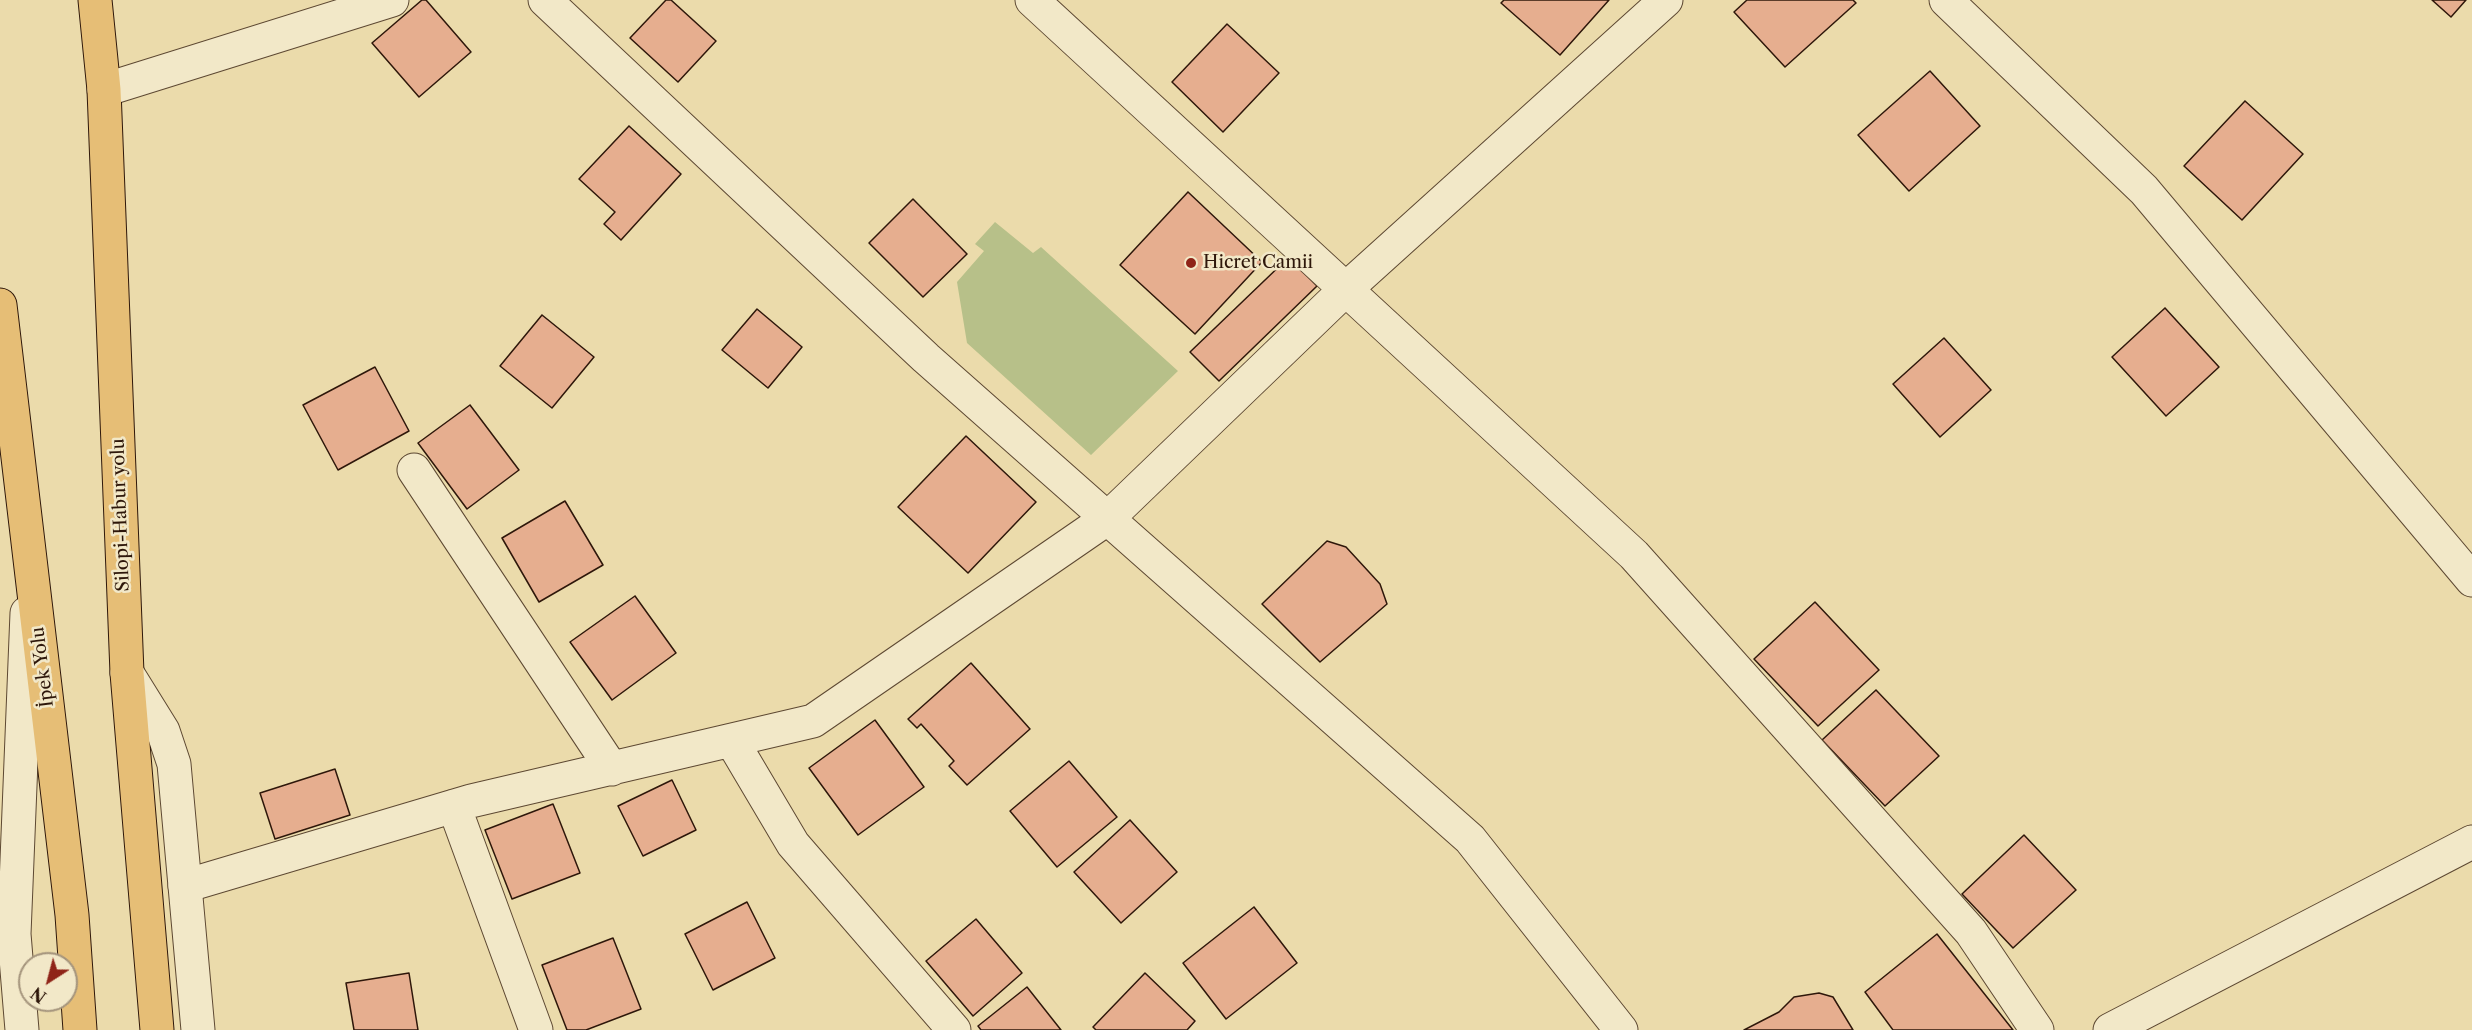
<!DOCTYPE html>
<html>
<head>
<meta charset="utf-8">
<style>
  body { margin:0 }
  #map { position:relative; width:2472px; height:1030px; overflow:hidden; background:#ebdbab; font-family:"Libre Caslon Text",serif }
  canvas { display:block }
  .north { position:absolute; left:18px; top:952px; width:60px; height:60px; box-sizing:border-box; background:#f2e8c8; border:2px solid #a4947c; border-radius:50%; rotate:216deg; font-size:16px; font-weight:700; line-height:24px; text-align:center; color:#2e170a }
  .north::after { content:''; display:block; margin:auto; width:21px; height:27px; background:#8f2418; clip-path:polygon(50% 0,100% 100%,50% 72%,0 100%) }
</style>
</head>
<body>
<div id="map">
<canvas width="2472" height="1030"></canvas>
<div class="north">N</div>
</div>
<script>
const c = document.querySelector('canvas').getContext('2d');
c.lineJoin = 'round';
function fill(path, color) {
  c.fillStyle = color;
  c.fill(path, 'evenodd');
}
function poly(rows) {
  const path = new Path2D();
  for (const r of rows) {
    path.moveTo(r[0], r[1]);
    for (let i = 2; i < r.length; i += 2) path.lineTo(r[i], r[i + 1]);
  }
  return path;
}
function trace(path, color, width, dash) {
  c.strokeStyle = color;
  c.lineWidth = width;
  c.lineCap = dash ? 'butt' : 'round';
  c.setLineDash(dash || []);
  c.stroke(path);
}
function drawText(font, color, halo, rows, align = 'center') {
  c.font = font + ' "Libre Caslon Text",serif';
  c.lineWidth = 5;
  c.setLineDash([]);
  c.textBaseline = 'middle';
  c.strokeStyle = halo;
  c.fillStyle = color;
  for (const [text, x, y, turn = 0] of rows) {
    c.save();
    c.translate(x, y);
    c.rotate((+turn || 0) * Math.PI / 180);
    c.textAlign = isNaN(turn) ? turn : align;
    if (halo) c.strokeText(text, 0, 0);
    c.fillText(text, 0, 0);
    c.restore();
  }
}
const green = poly([
  [995,222,1033,253,1041,247,1178,371,1091,455,967,343,957,282,984,251,975,244]
]);
const building = poly([
  [422,0,426,0,471,52,419,97,372,43,422,0],
  [666,0,671,0,716,41,678,82,630,38,666,0],
  [1504,0,1609,0,1560,55,1501,3,1504,0],
  [1747,0,1853,0,1856,3,1785,67,1734,12,1747,0],
  [2432,0,2466,0,2451,17,2432,0],
  [1227,24,1279,73,1223,132,1172,82,1227,24],
  [1930,71,1980,126,1909,191,1858,135,1930,71],
  [2245,101,2303,154,2242,220,2184,166,2245,101],
  [629,126,681,174,621,240,604,224,615,212,579,179,629,126],
  [1188,192,1262,262,1195,334,1120,265,1188,192],
  [913,199,967,254,923,297,869,243,913,199],
  [1289,257,1317,286,1219,381,1190,352,1289,257],
  [2165,308,2219,367,2166,416,2112,357,2165,308],
  [757,309,802,347,768,388,722,350,757,309],
  [542,315,594,357,552,408,500,366,542,315],
  [1944,338,1991,390,1940,437,1893,384,1944,338],
  [375,367,409,431,338,470,303,405,375,367],
  [470,405,519,470,467,509,418,443,470,405],
  [966,436,1036,502,968,573,898,507,966,436],
  [565,501,603,565,539,602,502,538,565,501],
  [1327,541,1346,547,1380,584,1387,604,1320,662,1262,604,1327,541],
  [635,596,676,653,612,700,570,642,635,596],
  [1815,602,1879,670,1818,726,1754,659,1815,602],
  [971,663,1030,729,967,785,949,766,954,761,921,724,917,728,908,719,971,663],
  [1876,690,1939,756,1885,806,1822,740,1876,690],
  [875,720,924,787,858,835,809,768,875,720],
  [1069,761,1117,817,1057,867,1010,811,1069,761],
  [335,769,350,815,275,839,260,793,335,769],
  [672,780,696,830,643,856,618,806,672,780],
  [553,804,580,873,512,899,485,830,553,804],
  [1130,820,1177,872,1121,923,1074,872,1130,820],
  [2024,835,2076,890,2013,948,1962,894,2024,835],
  [747,902,775,958,713,990,685,934,747,902],
  [1254,907,1297,963,1226,1019,1183,963,1254,907],
  [976,919,1022,973,973,1016,926,961,976,919],
  [1937,934,2013,1030,1893,1030,1865,992,1937,934],
  [613,938,641,1009,586,1030,567,1030,542,965,613,938],
  [409,973,418,1030,354,1030,346,983,409,973],
  [1145,973,1195,1021,1187,1030,1096,1030,1093,1027,1145,973],
  [1027,987,1061,1030,981,1030,978,1026,1027,987],
  [1819,993,1833,997,1853,1030,1744,1030,1779,1012,1794,997,1819,993]
]);
const minor = poly([
  [545,0,926,358,1470,839,1621,1030],
  [1032,0,1634,555,1971,932,2037,1030],
  [1946,0,2144,190,2472,580],
  [104,90,392,0],
  [414,470,612,769],
  [732,741,793,844,954,1030],
  [454,806,536,1030],
  [185,886,471,801,813,721,1108,518,1346,289,1666,0],
  [2110,1030,2472,842]
]);
const tertiary = poly([
  [127,673,163,731,174,764,198,1030],
  [22,1030,14,934,27,613]
]);
const trunk = poly([
  [95,0,104,90,127,673,157,1030],
  [0,305,72,915,80,1030]
]);
const markers = [
  [1191,263,6,"#8f2418"]
];
const poiNames = [
  ["Hicret Camii",1203,263]
];
const streetNames = [
  ["Silopi-Habur yolu",121,515,-92],
  ["İpek Yolu",43,667,-97]
];
fill(green, '#b7c089');
fill(building, '#e6ae8f');
trace(building, '#2e170a', 1.5);
trace(minor, '#5d4832', 35);
trace(tertiary, '#5d4832', 35);
trace(trunk, '#2e170a', 35);
trace(minor, '#f2e8c8', 33);
trace(tertiary, '#f2e8c8', 33);
trace(trunk, '#e6be76', 33);
for (const [x, y, r, color] of markers) {
  const dot = new Path2D();
  dot.arc(x, y, r, 0, 2 * Math.PI);
  c.fillStyle = color;
  c.fill(dot);
  trace(dot, '#f2e8c8', 2);
}
drawText('18px', '#2e170a', '#f2e8c8', poiNames, 'left');
drawText('18px', '#2e170a', '#f2e8c8', streetNames);
</script>
</body>
</html>
